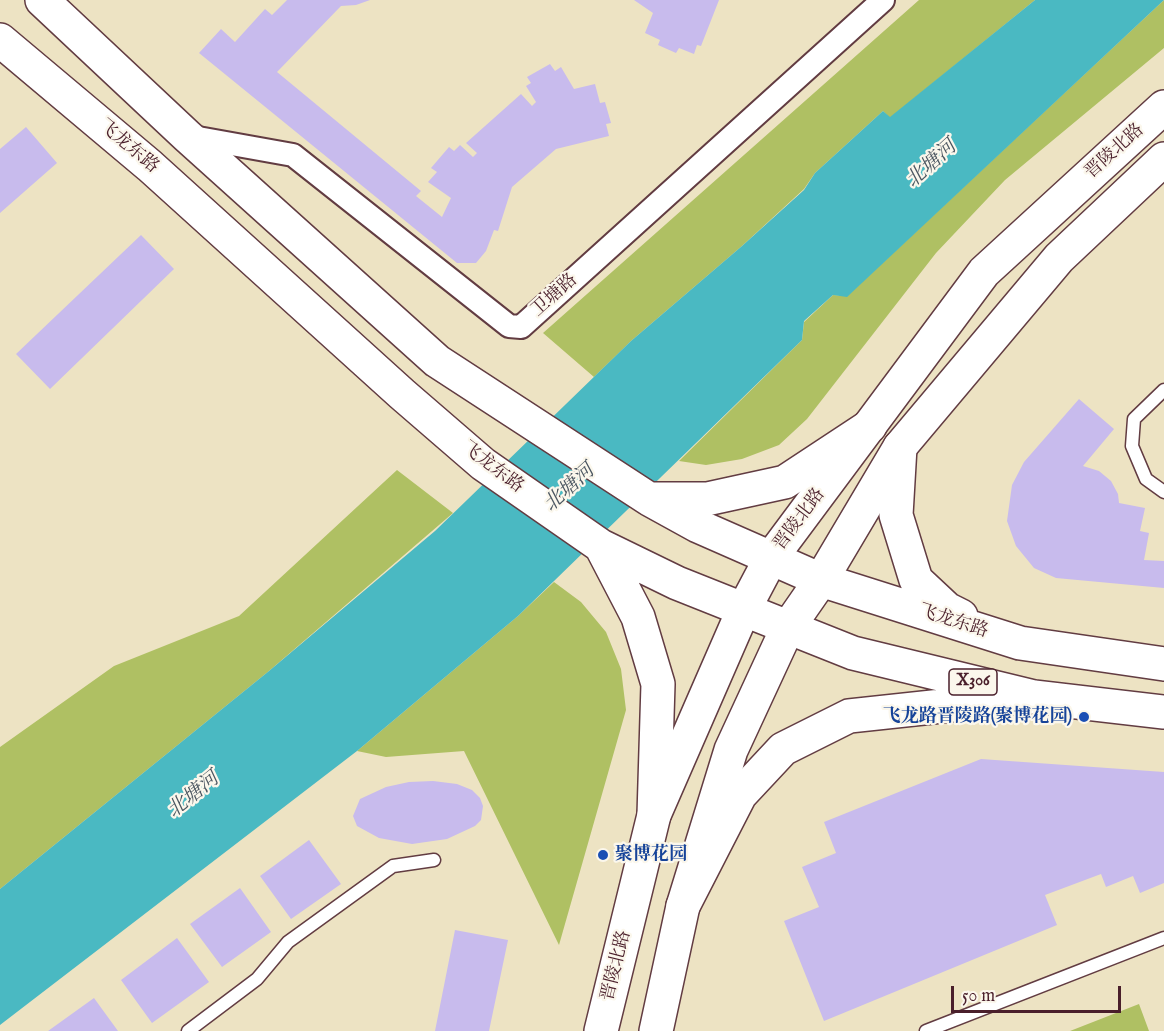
<!DOCTYPE html>
<html>
<head>
<meta charset="utf-8">
<style>
  body { margin:0 }
  #map { position:relative; width:1164px; height:1031px; overflow:hidden; background:#ede3c3; font-family:"IM FELL English",serif }
  canvas { display:block }
  .scale { position:absolute; left:951px; top:986px; width:170px; height:27px; box-sizing:border-box; border:3px solid #4a1f2b; border-top:0; padding-left:8px; font-size:18px; line-height:21px; white-space:nowrap; color:#4a1f2b; -webkit-text-stroke:4px #fbf7ec; paint-order:stroke }
</style>
</head>
<body>
<div id="map">
<canvas width="1164" height="1031"></canvas>
<div class="scale">50 m</div>
</div>
<script>
const c = document.querySelector('canvas').getContext('2d');
c.lineJoin = 'round';
function fill(path, color) {
  c.fillStyle = color;
  c.fill(path, 'evenodd');
}
function poly(rows) {
  const path = new Path2D();
  for (const r of rows) {
    path.moveTo(r[0], r[1]);
    for (let i = 2; i < r.length; i += 2) path.lineTo(r[i], r[i + 1]);
  }
  return path;
}
function trace(path, color, width, dash) {
  c.strokeStyle = color;
  c.lineWidth = width;
  c.lineCap = dash ? 'butt' : 'round';
  c.setLineDash(dash || []);
  c.stroke(path);
}
function drawText(font, color, halo, rows, align = 'center') {
  c.font = font + ' "IM FELL English","Noto Serif SC",serif';
  c.lineWidth = 4.5;
  c.setLineDash([]);
  c.textBaseline = 'middle';
  c.strokeStyle = halo;
  c.fillStyle = color;
  for (const [text, x, y, turn = 0] of rows) {
    c.save();
    c.translate(x, y);
    c.rotate((+turn || 0) * Math.PI / 180);
    c.textAlign = isNaN(turn) ? turn : align;
    if (halo) c.strokeText(text, 0, 0);
    c.fillText(text, 0, 0);
    c.restore();
  }
}
const green = poly([
  [919,0,1035,0,890,118,883,111,815,173,804,189,742,246,631,341,594,377,543,333],
  [1164,0,1164,48,1005,180,936,253,807,419,779,445,742,459,706,465,679,461,802,340,804,322,833,295,847,296],
  [397,470,453,513,269,671,0,889,0,747,114,666,239,616],
  [554,582,581,602,606,632,621,669,626,710,559,945,464,751,386,757,357,751,518,616],
  [1139,1004,1149,1031,1069,1031,1070,1031]
]);
const water = poly([
  [1035,0,1164,0,847,297,833,295,804,321,802,340,518,616,357,751,0,1025,0,889,269,671,435,531,631,341,742,246,804,190,815,173,883,111,890,117]
]);
const building = poly([
  [287,0,370,0,356,5,341,6,277,72,421,191,416,196,442,217,451,198,428,182,437,172,431,168,449,147,454,151,460,145,473,157,477,153,466,143,521,94,532,106,536,102,526,86,531,83,527,77,550,64,555,71,561,67,574,89,595,84,600,103,605,102,611,123,606,124,609,136,556,149,512,187,498,231,494,230,486,251,476,263,457,263,199,53,221,29,235,42,265,9,272,15],
  [634,0,719,0,701,46,697,45,694,54,679,48,676,53,658,45,660,40,645,33,653,13],
  [26,127,57,163,0,213,0,149],
  [141,235,174,269,50,389,16,354],
  [1079,399,1114,429,1083,466,1099,471,1111,481,1118,494,1119,503,1145,508,1140,531,1149,533,1144,560,1164,561,1164,588,1056,578,1034,568,1016,546,1007,521,1012,485,1024,462],
  [981,759,1164,772,1164,883,1140,893,1133,876,1106,887,1101,874,1045,895,1057,925,824,1021,784,921,819,907,802,867,836,853,824,822],
  [433,781,457,784,472,790,480,798,483,806,481,820,475,826,447,839,412,844,379,838,357,826,353,816,360,799,386,787,409,782],
  [309,840,341,884,291,919,260,876],
  [240,888,271,932,222,967,190,924],
  [455,930,508,940,489,1031,435,1031],
  [177,938,209,982,152,1023,121,980],
  [94,998,118,1031,48,1031]
]);
const service = poly([
  [1164,390,1134,419,1132,446,1146,479,1164,492],
  [188,1031,257,979,288,942,393,866,434,860],
  [926,1031,1164,938]
]);
const minor = poly([
  [187,136,293,155,509,326,521,327,883,0]
]);
const secondary = poly([
  [601,1031,654,815,743,611,771,558,984,272,1164,107],
  [656,1031,683,906,731,750,787,629,821,580,900,447,1059,258,1164,159]
]);
const primary = poly([
  [42,0,187,136,437,361,649,499,698,526,821,580,1020,643,1164,664],
  [0,40,150,166,402,394,483,464,601,546,677,583,853,653,1034,697,1164,712],
  [900,447,896,515,916,580,947,609,961,616],
  [653,499,707,499,785,482,870,426],
  [601,546,638,617,658,684,654,815],
  [683,906,740,795,783,749,849,716,1007,699]
]);
const markers = [
  [1084,717,6,"#1a4fb4"],
  [603,855,6,"#1a4fb4"]
];
const shields = [
  [973,682,48]
];
const shieldNames = [
  ["X306",973,682]
];
const streetNames = [
  ["飞龙东路",128,147,40],
  ["晋陵北路",1115,152,-42],
  ["卫塘路",555,296,-42],
  ["飞龙东路",492,468,37],
  ["晋陵北路",800,520,-53],
  ["飞龙东路",953,622,18],
  ["晋陵北路",617,966,-76]
];
const transitNames = [
  ["飞龙路晋陵路(聚博花园)",1072,717],
  ["聚博花园",615,855,"left"]
];
const waterNames = [
  ["北塘河",932,165,-42],
  ["北塘河",570,489,-42],
  ["北塘河",194,796,-39]
];
fill(green, '#afc063');
fill(water, '#4ab9c2');
fill(building, '#c8bbed');
trace(service, '#623c42', 15);
trace(minor, '#623c42', 26);
trace(secondary, '#623c42', 36);
trace(primary, '#623c42', 36);
trace(service, '#fff', 12);
trace(minor, '#fff', 22);
trace(secondary, '#fff', 33);
trace(primary, '#fff', 33);
for (const [x, y, r, color] of markers) {
  const dot = new Path2D();
  dot.arc(x, y, r, 0, 2 * Math.PI);
  c.fillStyle = color;
  c.fill(dot);
  trace(dot, '#fbf7ec', 2);
}
for (const [x, y, w] of shields) {
  const box = new Path2D();
  box.roundRect(x - w / 2, y - 13, w, 26, 4.5);
  c.fillStyle = '#fbf7ec';
  c.fill(box);
  trace(box, '#4a1f2b', 1.5);
}
drawText('bold 16px', '#4a1f2b', null, shieldNames);
drawText('18px', '#4a1f2b', '#fbf7ec', streetNames);
drawText('bold 18px', '#164399', '#fbf7ec', transitNames, 'right');
drawText('italic 20px', '#4a5560', '#fbf7ec', waterNames);
</script>
</body>
</html>
